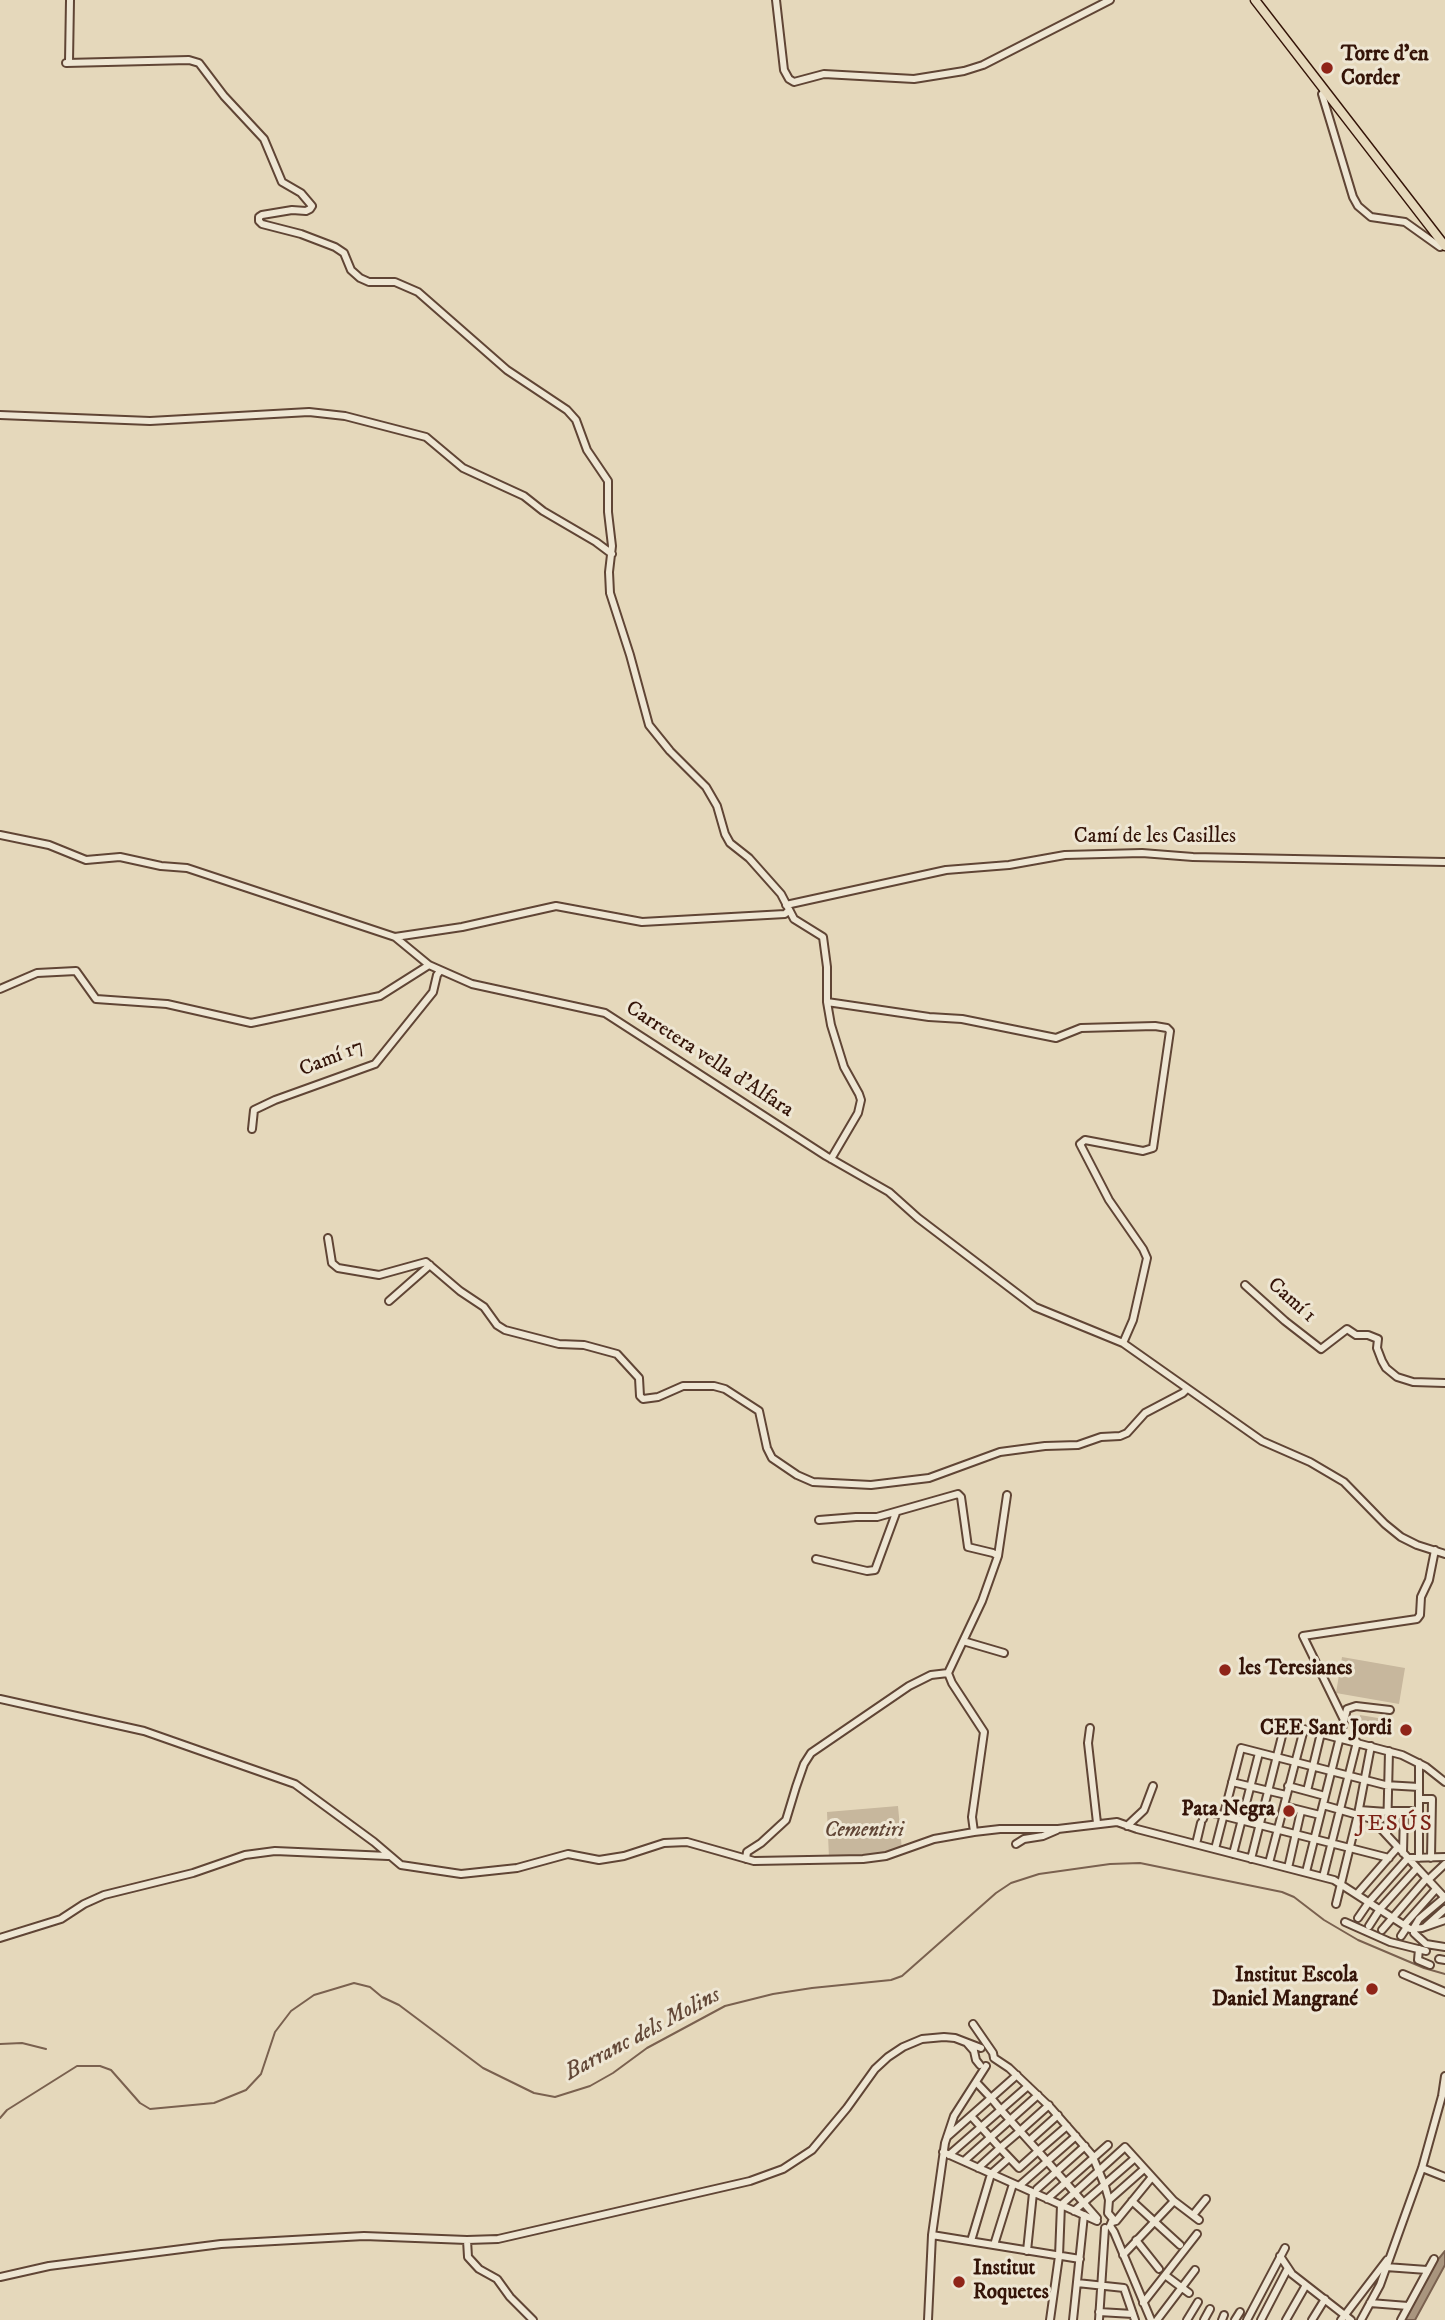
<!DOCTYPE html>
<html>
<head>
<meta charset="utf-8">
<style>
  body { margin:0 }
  canvas { display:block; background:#e5d8bb }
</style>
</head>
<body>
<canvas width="1445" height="2320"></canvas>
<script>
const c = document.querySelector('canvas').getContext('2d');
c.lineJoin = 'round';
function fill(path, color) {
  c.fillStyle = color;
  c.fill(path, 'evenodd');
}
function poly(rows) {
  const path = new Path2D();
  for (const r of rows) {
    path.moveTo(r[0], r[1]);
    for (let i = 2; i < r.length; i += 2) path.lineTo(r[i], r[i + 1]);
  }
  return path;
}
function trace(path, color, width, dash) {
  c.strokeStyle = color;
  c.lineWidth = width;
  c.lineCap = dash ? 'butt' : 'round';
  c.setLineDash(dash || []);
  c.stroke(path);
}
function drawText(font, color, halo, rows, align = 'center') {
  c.font = font + ' "IM FELL DW Pica",serif';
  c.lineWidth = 6;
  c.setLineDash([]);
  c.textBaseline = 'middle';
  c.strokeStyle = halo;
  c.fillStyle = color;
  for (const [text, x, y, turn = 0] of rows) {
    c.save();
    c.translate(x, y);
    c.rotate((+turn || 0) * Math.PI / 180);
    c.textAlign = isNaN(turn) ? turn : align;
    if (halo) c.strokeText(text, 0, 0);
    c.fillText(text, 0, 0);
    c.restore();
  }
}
const green = poly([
  [1342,1657,1405,1668,1399,1704,1336,1693],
  [1360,1715,1390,1720,1390,1737,1358,1733],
  [898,1806,902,1850,878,1855,829,1858,827,1812]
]);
const water = poly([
  [1445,2251,1445,2265,1415,2320,1405,2320,1432,2267,1445,2251]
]);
const stream = poly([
  [0,2044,22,2043,46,2049],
  [0,2118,7,2110,77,2066,100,2066,111,2070,140,2103,150,2109,214,2103,246,2090,261,2074,275,2032,291,2011,314,1995,354,1983,370,1987,382,1997,399,2005,483,2068,534,2093,555,2097,590,2086,613,2073,647,2048,725,2006,773,1994,812,1988,891,1980,902,1976,996,1893,1011,1883,1039,1874,1110,1864,1140,1863,1282,1892,1294,1897,1324,1920,1358,1940,1424,1968,1445,1974]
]);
const minor = poly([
  [776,0,784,70,789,79,794,82,824,74,914,79,964,71,983,65,1110,0],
  [69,62,70,0],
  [66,63,189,60,199,63,224,96,264,139,282,182,301,193,312,206,310,209,306,211,292,210,262,215,259,217,259,221,262,224,301,234,335,247,344,253,351,270,360,278,369,282,395,282,418,292,507,370,567,410,576,420,587,450,608,481,608,512,612,546,609,572,610,593,630,655,649,725,670,751,706,787,717,806,725,834,730,843,749,858,781,894,794,919,823,937,827,967,827,1002,831,1025,844,1067,859,1094,861,1100,858,1113,831,1159],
  [1325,91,1322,94,1353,197,1358,206,1371,217,1405,222,1440,247,1445,245],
  [0,415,150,421,309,412,345,416,426,437,463,468,524,496,543,511,596,542,612,554],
  [0,835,49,845,86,860,120,857,161,866,187,868,395,937,429,965,472,984,605,1013,826,1156,889,1192,918,1218,1035,1307,1123,1343,1262,1441,1310,1462,1344,1482,1385,1524,1401,1537,1417,1545,1445,1554],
  [786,905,946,870,1009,865,1065,855,1142,853,1193,857,1445,862],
  [395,937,462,927,556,906,642,922,785,914,789,910],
  [0,989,37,973,76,971,96,999,167,1004,251,1023,380,996,429,965],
  [827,1002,929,1017,962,1019,1056,1038,1081,1028,1155,1026,1167,1028,1170,1031,1153,1148,1143,1151,1085,1140,1080,1144,1109,1200,1143,1249,1147,1258,1133,1320,1123,1343],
  [252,1129,254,1110,275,1100,375,1064,433,992,437,975,440,971],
  [328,1238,332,1263,338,1268,379,1275,426,1262,460,1291,484,1307,497,1325,505,1330,559,1344,584,1345,617,1354,639,1378,640,1396,643,1399,658,1397,683,1386,714,1386,725,1389,759,1411,767,1448,772,1458,797,1475,813,1482,871,1485,929,1478,1000,1452,1045,1446,1078,1445,1101,1437,1120,1436,1127,1433,1145,1413,1183,1393,1187,1389],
  [1245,1285,1285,1321,1321,1349,1347,1329,1356,1335,1368,1335,1378,1339,1377,1348,1382,1361,1386,1368,1397,1377,1413,1382,1445,1383],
  [389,1301,430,1265],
  [819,1520,856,1517,877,1517,958,1494,961,1497,968,1547,993,1553,998,1556],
  [816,1559,867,1571,875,1570,896,1513],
  [963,1641,1004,1653],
  [0,1699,144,1731,295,1784,374,1842,401,1865,461,1874,517,1868,568,1854,599,1860,624,1856,664,1843,687,1842,754,1861,863,1859,886,1856,934,1839,974,1832,1000,1829,1058,1829,1117,1822,1137,1829,1334,1880,1410,1929,1422,1928,1445,1920],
  [1344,1720,1303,1636,1417,1619,1420,1615,1421,1597,1429,1580,1435,1550],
  [1090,1728,1088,1743,1097,1823],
  [1232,1782,1286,1795],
  [1288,1786,1325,1796],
  [1307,1791,1321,1733],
  [1419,1799,1432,1799,1431,1858],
  [1323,1805,1372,1819,1445,1898],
  [1284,1806,1320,1815],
  [1359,1810,1387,1812],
  [1387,1811,1419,1811],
  [1203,1819,1205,1811,1389,1858],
  [1127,1826,1144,1810,1153,1786],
  [974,1832,972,1817,984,1732,952,1683,948,1673,982,1601,998,1556,1007,1495],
  [1387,1835,1389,1751],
  [1016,1844,1024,1839,1043,1836,1057,1830],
  [1196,1844,1201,1823],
  [1215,1849,1241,1748,1385,1785,1419,1787],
  [1403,1853,1404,1811],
  [1233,1854,1259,1753],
  [1419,1858,1419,1763],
  [746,1859,747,1852,761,1843,786,1820,796,1787,804,1764,811,1753,909,1686,931,1675,948,1673],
  [1251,1859,1285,1724,1402,1755,1426,1767,1445,1782],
  [1269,1863,1304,1729],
  [1288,1868,1301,1811],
  [1306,1872,1347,1709,1356,1706,1390,1710],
  [1323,1877,1357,1742],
  [1428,1880,1445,1864],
  [1357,1894,1398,1847],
  [1336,1904,1358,1814,1371,1746],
  [1358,1918,1369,1902,1408,1858,1445,1857],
  [1345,1922,1390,1942,1426,1951],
  [1404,1925,1436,1889],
  [1369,1926,1380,1909,1417,1868],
  [1426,1926,1445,1909],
  [1413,1929,1419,1919,1445,1897],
  [1382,1930,1426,1879],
  [1414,1933,1426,1944,1445,1947],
  [1401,1936,1407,1927],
  [0,1938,61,1919,84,1904,104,1895,193,1873,245,1855,275,1851,388,1856],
  [1419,1949,1418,1960,1430,1965],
  [1439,1959,1445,1960],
  [1403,1974,1445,1992],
  [973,2024,993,2053,994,2058],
  [967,2043,974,2051,976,2060,980,2065],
  [994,2058,1009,2068,1051,2108,1092,2155,1105,2186,1109,2200,1108,2213,1113,2219,1110,2226],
  [976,2082,991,2098,1001,2110,1020,2131,1038,2151,1019,2168,1000,2148,1020,2131,1049,2105],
  [971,2116,1000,2148,978,2168],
  [1067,2126,1038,2151,1097,2218],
  [947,2137,1017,2075],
  [1029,2141,1058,2115],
  [943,2152,1097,2221],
  [949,2155,1028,2086],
  [964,2161,1038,2095],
  [1422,2168,1445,2177],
  [1019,2186,1076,2136],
  [1037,2189,1085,2146],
  [1047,2199,1108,2145],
  [1109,2200,1144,2169],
  [1132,2201,1180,2245],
  [1074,2211,1135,2158],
  [1193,2215,1206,2199],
  [1112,2222,1116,2221,1152,2177],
  [1110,2226,1114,2232,1151,2320],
  [932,2235,1080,2259],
  [467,2240,468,2257,479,2269,497,2279,510,2297,533,2320],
  [1136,2240,1159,2269],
  [971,2241,991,2174,1009,2158],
  [994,2245,1013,2184],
  [1027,2251,1033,2193],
  [1123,2255,1174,2201],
  [1280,2256,1292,2274,1351,2320],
  [1386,2267,1427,2270],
  [1165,2275,1189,2293],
  [0,2277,49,2266,221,2244,364,2236,467,2240,498,2239,750,2181,783,2169,812,2150,847,2108,875,2069,888,2057,903,2047,922,2039,944,2037,955,2038,981,2048],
  [1077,2283,1124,2288,1135,2320],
  [1143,2303,1197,2234],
  [1370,2303,1408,2306],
  [1099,2312,1133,2314],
  [928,2320,932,2235,945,2143,954,2116,986,2066],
  [1050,2320,1059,2256,1061,2205,1125,2147,1174,2201,1199,2220],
  [1073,2320,1084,2215],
  [1099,2320,1105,2228],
  [1157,2320,1195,2270],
  [1187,2320,1198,2302],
  [1204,2320,1210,2309],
  [1222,2320,1224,2315],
  [1235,2320,1240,2312],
  [1247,2320,1285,2248],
  [1261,2320,1288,2268],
  [1286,2320,1306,2285],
  [1312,2320,1325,2299],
  [1341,2320,1387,2260],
  [1361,2320,1380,2285,1422,2168,1442,2096,1445,2076],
  [1401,2320,1434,2259]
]);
const major = poly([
  [1255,0,1445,246]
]);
const markers = [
  [1327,68,7,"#8f2418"],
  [1225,1670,7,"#8f2418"],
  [1406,1730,7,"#8f2418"],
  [1289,1811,7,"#8f2418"],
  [1372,1989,7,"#8f2418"],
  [959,2282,7,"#8f2418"]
];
const poiNames = [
  ["Torre d'en",1341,56],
  ["Corder",1341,80],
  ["les Teresianes",1239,1670],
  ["CEE Sant Jordi",1392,1730,"right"],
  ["Pata Negra",1275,1811,"right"],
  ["Institut Escola",1358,1977,"right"],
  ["Daniel Mangrané",1358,2001,"right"],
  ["Institut",973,2270],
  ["Roquetes",973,2294]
];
const streetNames = [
  ["Camí de les Casilles",1155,838],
  ["Camí 17",332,1059,-22],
  ["Carretera vella d'Alfara",709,1060,33],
  ["Camí 1",1291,1301,41]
];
const parkNames = [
  ["Cementiri",864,1832]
];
const neighbourhoodNames = [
  ["JESÚS",1395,1825]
];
const waterNames = [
  ["Barranc dels Molins",643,2035,-28]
];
fill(green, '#c7b79d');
fill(water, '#a9957e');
trace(water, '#7a614f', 2);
trace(stream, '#7a614f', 2);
trace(minor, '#604535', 10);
trace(major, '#341408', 11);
trace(minor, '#eee6d3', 6);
trace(major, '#e5d8bb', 8);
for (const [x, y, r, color] of markers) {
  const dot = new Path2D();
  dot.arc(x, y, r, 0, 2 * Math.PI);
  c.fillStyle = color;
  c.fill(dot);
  trace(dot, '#eee6d3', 2.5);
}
drawText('bold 21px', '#341408', '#eee6d3', poiNames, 'left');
drawText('21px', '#341408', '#eee6d3', streetNames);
drawText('italic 21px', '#604535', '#eee6d3', parkNames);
c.letterSpacing = '2px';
drawText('23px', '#7a1f14', '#eee6d3', neighbourhoodNames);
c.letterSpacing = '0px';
drawText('italic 23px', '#634837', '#eee6d3', waterNames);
</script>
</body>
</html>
